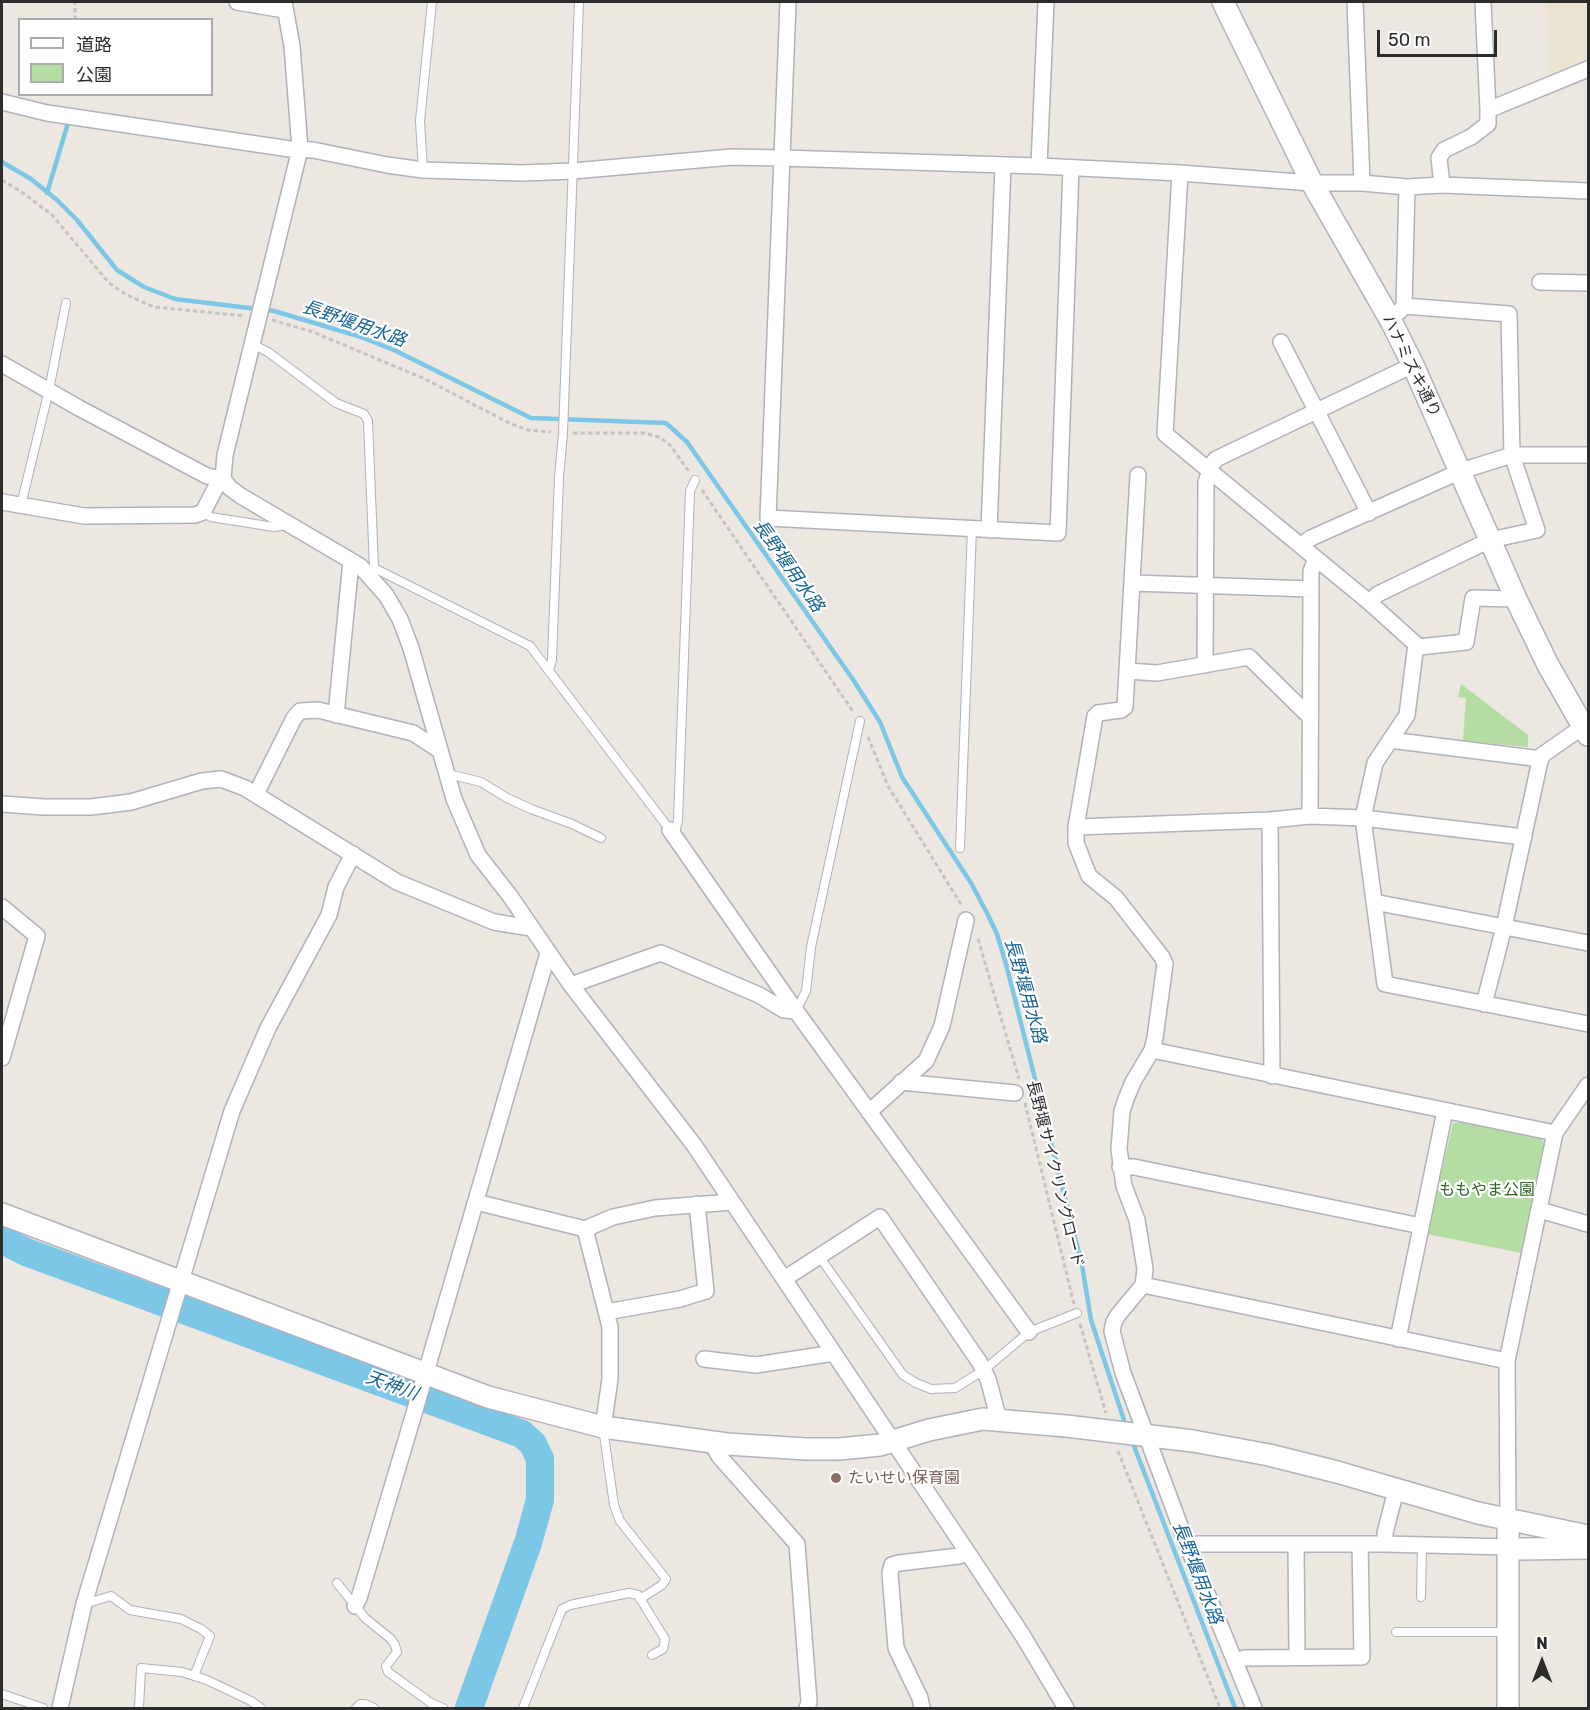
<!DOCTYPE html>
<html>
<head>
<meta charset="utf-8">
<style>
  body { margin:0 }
  #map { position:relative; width:1590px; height:1710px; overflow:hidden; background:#ece7e0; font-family:Rubik,"Noto Sans JP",sans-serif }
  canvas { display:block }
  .frame { position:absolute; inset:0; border:3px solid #2c2c2c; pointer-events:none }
  .legend { position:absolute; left:18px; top:18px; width:195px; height:78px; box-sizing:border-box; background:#fff; border:2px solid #ababab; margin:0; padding:8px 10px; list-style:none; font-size:18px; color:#2c2c2c }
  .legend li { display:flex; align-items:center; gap:12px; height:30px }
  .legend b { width:30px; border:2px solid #ababab }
  .north { position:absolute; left:1512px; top:1632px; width:60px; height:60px; -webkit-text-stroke:4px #fff; paint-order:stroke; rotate:0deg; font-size:16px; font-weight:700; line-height:24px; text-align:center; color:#2c2c2c }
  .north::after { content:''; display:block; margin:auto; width:21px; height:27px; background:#2c2c2c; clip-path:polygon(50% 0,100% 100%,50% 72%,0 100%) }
  .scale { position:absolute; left:1377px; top:30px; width:120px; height:27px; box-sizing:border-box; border:3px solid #2c2c2c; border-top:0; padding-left:8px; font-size:18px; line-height:21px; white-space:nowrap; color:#2c2c2c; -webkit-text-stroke:4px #fff; paint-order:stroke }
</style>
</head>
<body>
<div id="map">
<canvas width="1590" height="1710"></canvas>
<div class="frame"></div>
<ul class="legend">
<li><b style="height:8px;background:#fff"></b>道路</li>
<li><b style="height:16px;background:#b4dea1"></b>公園</li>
</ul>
<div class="north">N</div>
<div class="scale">50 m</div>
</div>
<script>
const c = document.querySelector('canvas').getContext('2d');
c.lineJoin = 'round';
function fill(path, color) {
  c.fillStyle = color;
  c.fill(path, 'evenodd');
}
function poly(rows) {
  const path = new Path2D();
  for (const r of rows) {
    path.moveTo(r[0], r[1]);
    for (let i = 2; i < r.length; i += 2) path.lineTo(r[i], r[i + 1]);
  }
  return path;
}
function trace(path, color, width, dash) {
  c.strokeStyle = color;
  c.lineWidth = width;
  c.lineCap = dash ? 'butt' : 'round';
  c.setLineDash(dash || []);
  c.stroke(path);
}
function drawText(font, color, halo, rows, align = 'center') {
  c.font = font + ' Rubik,"Noto Sans JP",sans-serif';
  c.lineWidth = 4.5;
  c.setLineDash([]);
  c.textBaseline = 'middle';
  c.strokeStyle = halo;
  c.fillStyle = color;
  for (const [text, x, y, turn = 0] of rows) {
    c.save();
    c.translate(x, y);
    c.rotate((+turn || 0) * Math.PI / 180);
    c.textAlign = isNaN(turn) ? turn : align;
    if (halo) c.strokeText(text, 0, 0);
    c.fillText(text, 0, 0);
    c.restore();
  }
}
const education = poly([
  [1547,2,1588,2,1588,62,1549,78]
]);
const green = poly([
  [1461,684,1528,735,1528,747,1463,741,1466,698,1458,697],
  [1463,1122,1539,1136,1546,1145,1521,1253,1427,1234,1453,1123]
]);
const stream = poly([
  [2,162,31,179,57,200,77,220,117,270,144,287,175,299,274,311,358,336,394,350,531,418,666,423,687,442,854,681,880,722,902,777,971,883,987,913,997,934,1006,964,1082,1265,1091,1320,1124,1420],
  [47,193,68,123,63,122],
  [2,1225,7,1228],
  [1134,1446,1235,1708]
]);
const river = poly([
  [7,1228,6,1237,12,1245,26,1252,522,1434,533,1444,540,1459,540,1500,528,1543,469,1708]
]);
const path = poly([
  [75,20,75,2],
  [2,180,23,193,52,215,109,283,127,295,154,307,245,316],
  [272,320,313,332,425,379,511,424,528,430,551,432],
  [573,433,643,433,659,437,670,445,690,473],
  [702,490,854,713],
  [868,737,888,786,962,906],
  [978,939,1019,1079],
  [1025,1103,1074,1304],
  [1080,1324,1106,1413],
  [1118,1451,1220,1708]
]);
const lane = poly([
  [423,170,420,121,432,2],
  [252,344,268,352,336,403,364,414,368,421,374,568],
  [21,505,49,390,66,303],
  [203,512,211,517,274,527,286,525],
  [368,574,374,568,530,646,670,830],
  [549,670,552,660,559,478,563,433,579,2],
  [448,774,481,782,507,798,531,809,572,824,601,838],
  [675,834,678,820,690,491,695,480],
  [960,848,972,528],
  [796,1011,806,991,811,947,860,721],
  [819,1256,903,1375,916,1383,931,1389,955,1388,984,1370,1029,1332,1077,1313],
  [603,1428,614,1505,620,1521,666,1579,662,1585,640,1599],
  [337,1583,365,1618,391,1639,395,1645,397,1652,386,1666,388,1672,431,1703,443,1708],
  [1421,1597,1422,1545],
  [84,1604,111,1596,130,1610,181,1619,201,1629,210,1636,194,1676],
  [1396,1632,1507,1632],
  [2,1694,43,1708],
  [139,1708,141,1668,182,1672,207,1680,251,1701,261,1708],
  [356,1708,360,1704,365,1704,374,1708],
  [523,1708,562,1609,570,1605,629,1593,638,1595,665,1639,663,1649,652,1655]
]);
const street = poly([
  [237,2,284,10],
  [284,2,292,46,300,149,225,455,223,479,230,488,241,496,360,566,386,595,400,619,411,648,454,799,478,855,510,896,571,985,694,1145,968,1553,1023,1636,1066,1708],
  [788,2,768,518,1058,533,1071,168],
  [1355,2,1362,183],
  [1483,2,1488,110],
  [2,102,47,113,290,149,313,150,387,165,423,170,522,173,573,171,732,157,782,158,1039,166,1180,173,1312,183,1362,183,1407,187,1442,185,1588,191],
  [1039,166,1046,2],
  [1180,173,1165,434,1369,602,1419,647,1466,642,1473,598,1516,599],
  [1442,185,1439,158,1444,150,1471,137,1488,124,1488,110,1588,69],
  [1540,282,1588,283],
  [1399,312,1404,306,1407,187],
  [1281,342,1369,513],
  [2,364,79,408,207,476,223,479],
  [1138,475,1125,707,1121,710,1098,713,1095,716,1076,827,1076,843,1089,876,1116,898,1162,957,1165,964,1155,1038,1152,1050,1133,1082,1126,1099,1122,1111,1119,1149,1124,1186,1137,1220,1145,1269,1143,1285,1118,1315,1114,1322,1112,1331,1123,1373,1188,1547,1254,1708],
  [2,502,84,516,195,515,203,512,215,489,223,479],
  [989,530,1003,165],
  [1301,545,1311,538,1461,471,1512,455,1588,455],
  [1133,583,1311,589],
  [1369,602,1378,594,1490,540,1537,530,1512,455,1509,314,1404,306],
  [1416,644,1407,715,1375,763,1363,818,1385,984,1588,1024],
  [1205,665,1206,482,1212,464,1216,459,1413,365],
  [1128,671,1157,673,1249,657,1310,717],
  [336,715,351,561],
  [1390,740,1541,759],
  [256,794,294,718,300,711,318,710,413,733,439,750],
  [2,804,44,807,91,807,131,802,202,781,221,779,245,788,397,882,494,922,531,928],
  [1310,816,1311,589,1311,571,1316,559],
  [1270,820,1272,1076],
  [1076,827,1270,820,1310,816,1363,818,1524,837],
  [670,830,796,1011,1029,1332],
  [1374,902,1588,943],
  [2,907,37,936,2,1058],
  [571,985,661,953,759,995,784,1010,796,1011],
  [1484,1004,1504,927,1541,756,1588,723],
  [1152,1050,1555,1133],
  [901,1082,1015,1093],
  [869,1112,926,1061,942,1026,966,920],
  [1120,1167,1134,1167,1421,1226],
  [476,1202,585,1229,613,1217,655,1208,732,1202],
  [1540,1210,1588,1224],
  [585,1229,610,1327,610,1379,603,1427],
  [784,1279,880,1217,980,1363,988,1379,999,1420],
  [1143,1285,1507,1361],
  [606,1312,680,1299,706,1291,697,1204],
  [1398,1339,1445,1111],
  [704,1359,756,1365,834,1353],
  [711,1442,719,1456,797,1544,809,1702,807,1708],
  [1508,1520,1507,1361,1555,1133,1588,1085],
  [1296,1544,1297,1656],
  [1385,1544,1385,1533,1396,1490],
  [1188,1547,1198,1544,1385,1544,1508,1547],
  [355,1606,359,1598,415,1410,548,953],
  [1235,1662,1244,1658,1362,1657,1360,1544],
  [60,1708,84,1604,232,1111,268,1028,329,915,336,887,353,854],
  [922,1708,920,1698,896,1648,890,1573,892,1565,899,1563,959,1556,968,1553]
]);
const secondary = poly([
  [1223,2,1312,183,1391,321,1413,365,1516,599,1548,665,1588,735],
  [2,1214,488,1397,603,1427,727,1444,806,1449,839,1449,880,1445,929,1430,983,1419,1066,1426,1193,1441,1269,1455,1337,1472,1478,1513,1588,1536],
  [1508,1520,1508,1708],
  [1508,1547,1520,1549,1588,1548]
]);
const markers = [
  [836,1478,6,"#8d6e63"]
];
const streetNames = [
  ["ハナミズキ通り",1411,366,64],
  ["長野堰サイクリングロード",1055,1174,76]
];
const parkNames = [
  ["ももやま公園",1487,1190]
];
const educationNames = [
  ["たいせい保育園",848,1478]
];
const waterNames = [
  ["長野堰用水路",354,324,19],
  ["長野堰用水路",788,566,55],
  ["長野堰用水路",1025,991,74],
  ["天神川",392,1386,20],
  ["長野堰用水路",1197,1573,69]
];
fill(education, '#ece4d1');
fill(green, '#b4dea1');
trace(stream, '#7cc6e6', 4.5);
trace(river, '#7cc6e6', 28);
trace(lane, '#b0b1bb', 10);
trace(street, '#b0b1bb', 18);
trace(secondary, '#b0b1bb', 24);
trace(path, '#c4c4c4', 3, [4.5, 3]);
trace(lane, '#fff', 8);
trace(street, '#fff', 15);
trace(secondary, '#fff', 21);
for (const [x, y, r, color] of markers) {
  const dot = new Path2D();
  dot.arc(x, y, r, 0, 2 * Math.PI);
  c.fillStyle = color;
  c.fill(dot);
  trace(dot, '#fff', 2);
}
drawText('16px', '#2c2c2c', '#fff', streetNames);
drawText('16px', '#2d6521', '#fff', parkNames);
drawText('16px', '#785e54', '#fff', educationNames, 'left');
drawText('italic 18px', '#186594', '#fff', waterNames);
</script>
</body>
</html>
